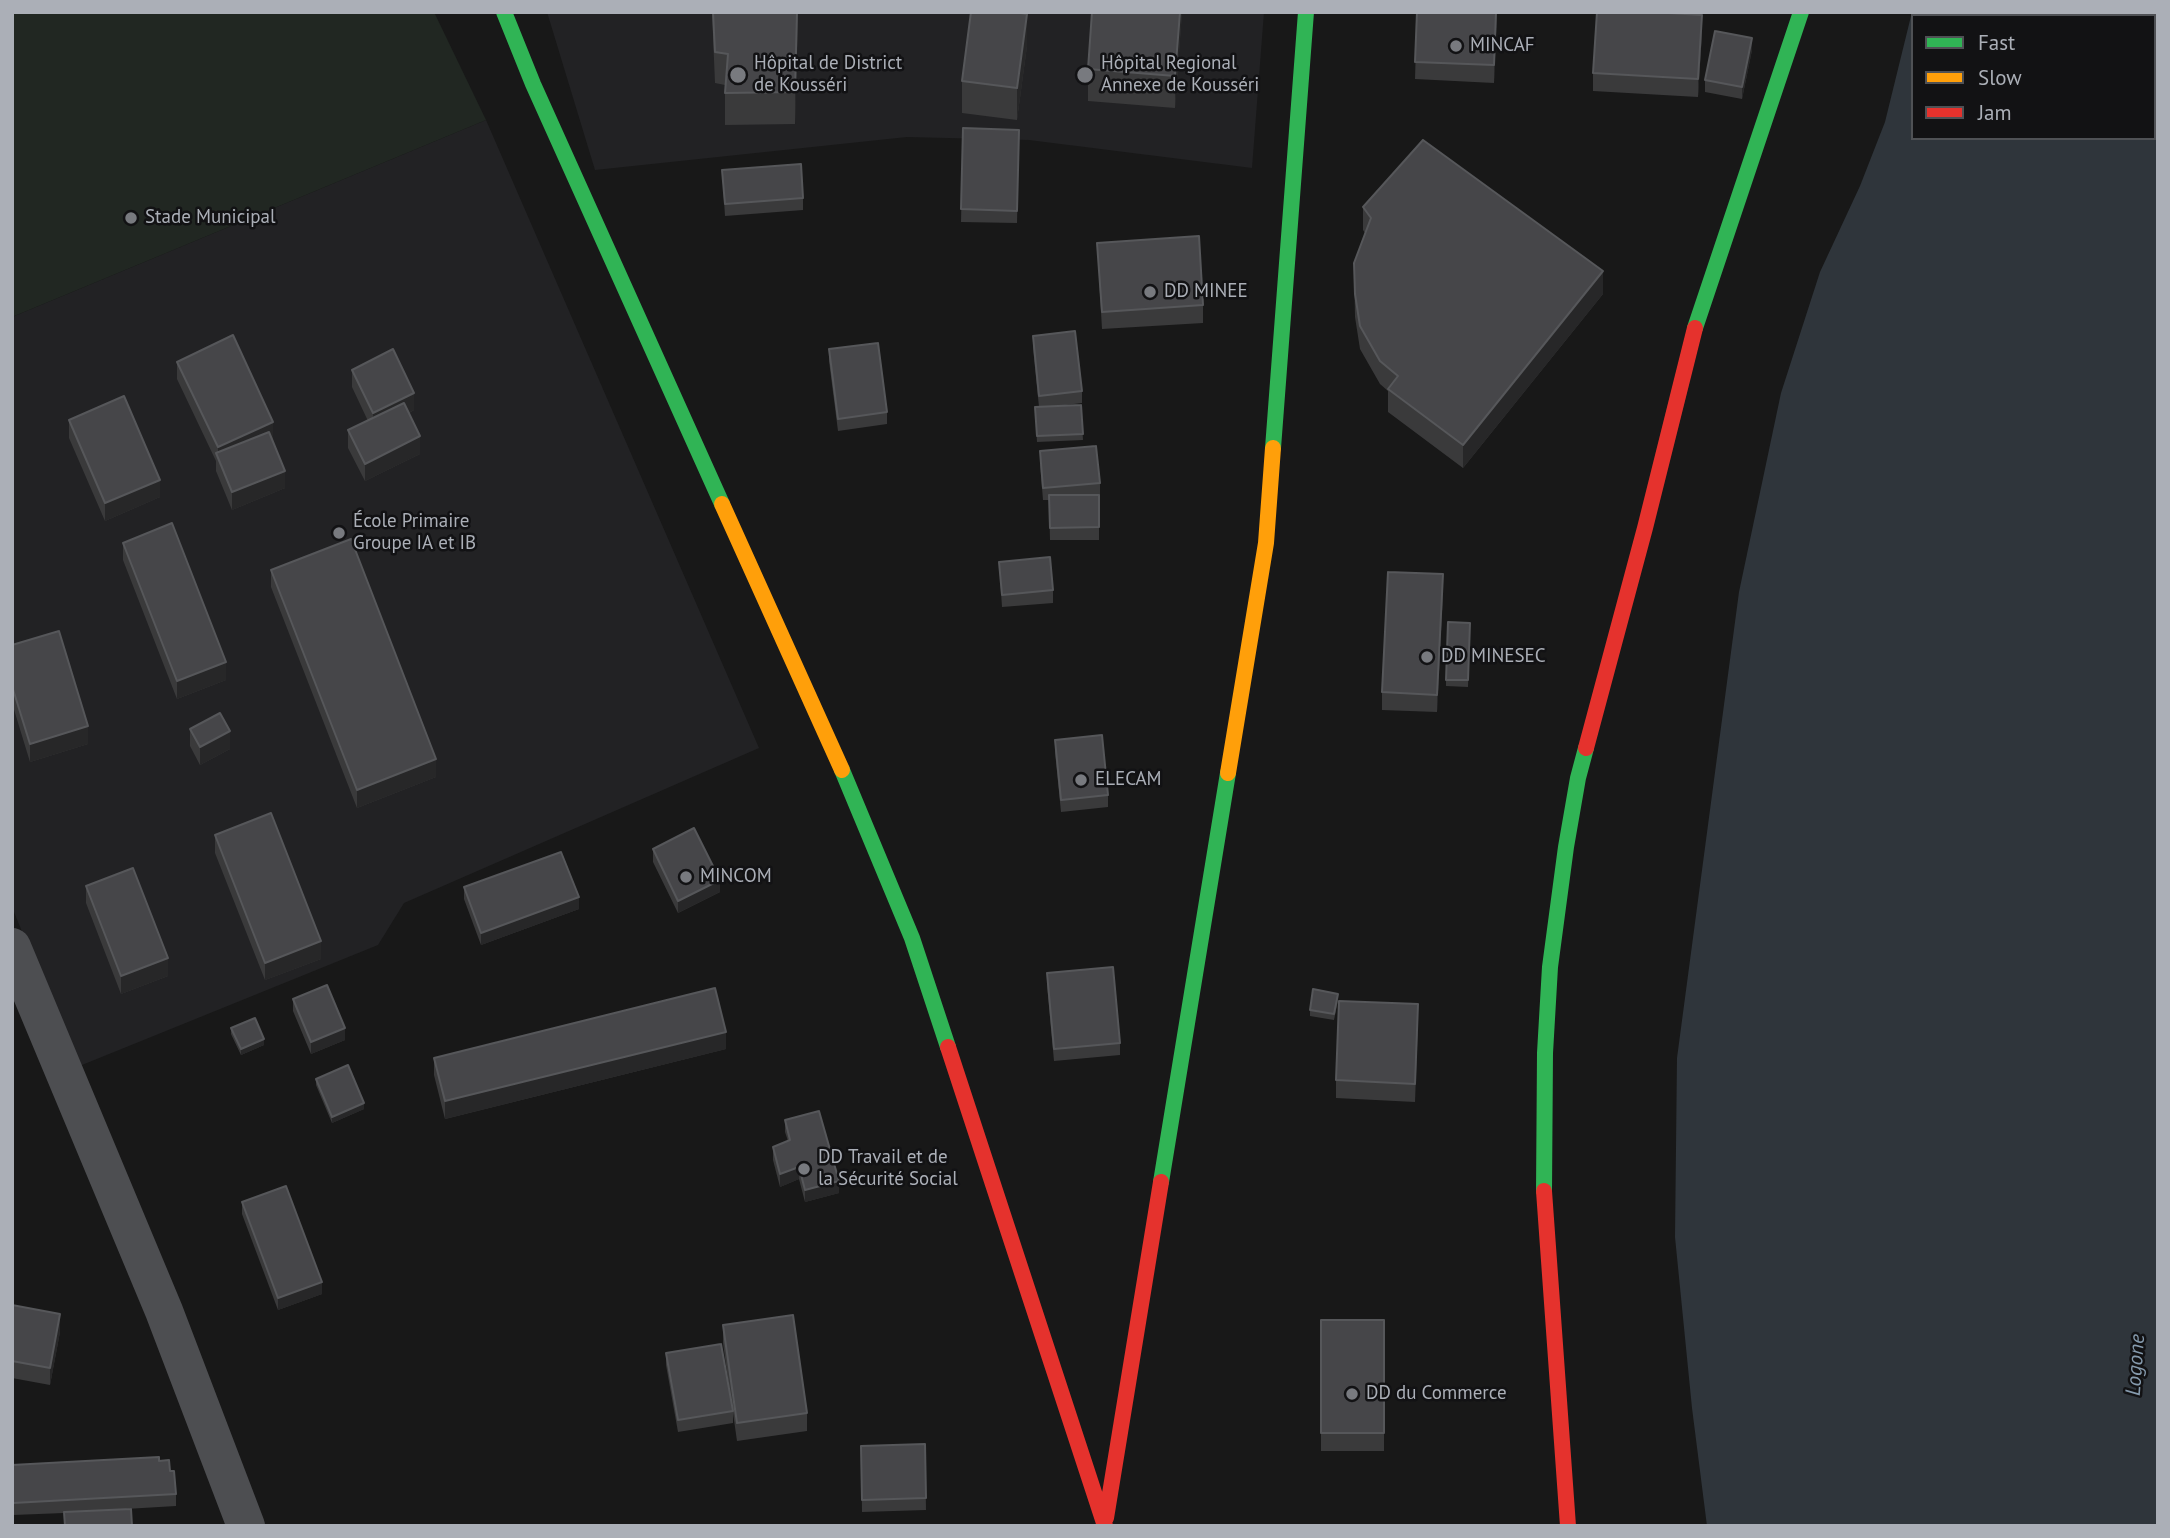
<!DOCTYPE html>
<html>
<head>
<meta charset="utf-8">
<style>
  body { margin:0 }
  #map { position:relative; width:2170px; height:1538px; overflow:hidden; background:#181818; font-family:"PT Sans",sans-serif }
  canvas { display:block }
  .frame { position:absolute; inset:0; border:14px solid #abafb7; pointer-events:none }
  .legend { position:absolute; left:1911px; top:14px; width:245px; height:126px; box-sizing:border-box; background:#121214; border:2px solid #4f5155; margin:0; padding:9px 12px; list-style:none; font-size:21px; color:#abafb7 }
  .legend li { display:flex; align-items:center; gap:14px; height:35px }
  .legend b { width:35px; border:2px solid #4f5155 }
</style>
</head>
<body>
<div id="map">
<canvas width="2170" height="1538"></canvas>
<div class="frame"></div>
<ul class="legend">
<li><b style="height:9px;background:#30b455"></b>Fast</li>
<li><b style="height:9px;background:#ff9f0a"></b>Slow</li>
<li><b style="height:9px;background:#e5322d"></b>Jam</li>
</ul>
</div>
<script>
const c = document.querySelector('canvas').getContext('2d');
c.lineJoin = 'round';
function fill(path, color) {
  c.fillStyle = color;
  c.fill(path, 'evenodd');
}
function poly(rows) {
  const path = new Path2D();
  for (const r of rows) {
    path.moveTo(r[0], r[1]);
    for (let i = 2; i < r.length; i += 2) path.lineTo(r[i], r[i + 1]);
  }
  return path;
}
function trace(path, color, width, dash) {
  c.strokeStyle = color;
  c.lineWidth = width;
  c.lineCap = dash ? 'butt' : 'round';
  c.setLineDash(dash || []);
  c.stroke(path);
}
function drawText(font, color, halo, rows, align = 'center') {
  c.font = font + ' "PT Sans",sans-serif';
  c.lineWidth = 5;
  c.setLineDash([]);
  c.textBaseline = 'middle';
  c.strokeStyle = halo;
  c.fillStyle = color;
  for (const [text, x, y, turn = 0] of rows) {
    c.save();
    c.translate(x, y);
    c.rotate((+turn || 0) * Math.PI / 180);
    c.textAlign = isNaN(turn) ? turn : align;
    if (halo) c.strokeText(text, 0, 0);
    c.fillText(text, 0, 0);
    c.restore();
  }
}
const built = poly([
  [547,12,1264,12,1252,168,1029,140,907,137,595,170],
  [486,120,759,748,404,903,378,945,77,1067,12,907,12,317]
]);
const green = poly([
  [12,12,434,12,486,120,12,317]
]);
const water = poly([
  [1912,12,2158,12,2158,1526,1707,1526,1692,1408,1675,1237,1677,1058,1739,592,1781,393,1820,272,1860,186,1885,122],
  [1913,16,2154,16,2154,138,1913,138]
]);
const street = poly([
  [12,947,164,1311,246,1526]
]);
const fast = poly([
  [504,12,533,84,722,504],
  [1695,328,1801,12],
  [1273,448,1306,12],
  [842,770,912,938,948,1047],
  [1161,1182,1228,773],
  [1544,1191,1545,1053,1550,967,1566,847,1578,778,1586,748]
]);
const slow = poly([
  [722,504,842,770],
  [1228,773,1266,543,1273,448]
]);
const jam = poly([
  [1586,748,1645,528,1695,328],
  [948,1047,1105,1526],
  [1544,1191,1568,1526],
  [1106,1518,1161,1182]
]);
const wall = poly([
  [712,12,798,12,795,124,725,125,725,85,715,83],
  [1092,12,1182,12,1175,108,1088,101,1088,69],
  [1417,12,1497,12,1494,83,1415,79],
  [1702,33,1698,97,1593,91,1593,73],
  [1027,46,1017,120,962,113,962,81],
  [1752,50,1742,99,1705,92,1705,80],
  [963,128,1019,130,1017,223,961,222],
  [722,170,803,198,803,210,725,216],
  [1363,207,1603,294,1463,468,1388,412,1388,391,1380,384,1360,349,1355,317,1354,263,1365,233,1363,230],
  [1097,243,1203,305,1203,323,1102,329],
  [1033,336,1082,391,1082,403,1057,406,1081,405,1083,440,1037,442,1035,407,1039,407,1033,348],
  [829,349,887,412,887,424,838,431,829,361],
  [177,362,273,439,272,440,285,488,232,510,216,471,216,461,177,379],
  [352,370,414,410,409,413,420,454,365,481,348,448,348,430,368,421,352,387],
  [69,420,160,497,105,521,69,438],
  [1040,451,1100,483,1100,495,1099,495,1099,540,1050,540,1049,500,1043,500,1040,463],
  [123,543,226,680,177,699,123,560],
  [999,562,1053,590,1053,603,1002,607],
  [271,570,436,777,357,808,271,587],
  [1443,592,1437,712,1382,710,1382,692],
  [1470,623,1468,687,1446,686,1446,680],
  [12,645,88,744,30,762,12,703],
  [190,729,230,749,200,765,190,746],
  [1055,740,1108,795,1108,807,1061,812,1055,752],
  [215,835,321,959,265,980,215,853],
  [653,849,720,892,678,913,653,862],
  [86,886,168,976,121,994,86,903],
  [464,887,579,909,481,945,464,899],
  [1047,973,1120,1043,1120,1055,1054,1061,1047,985],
  [293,999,345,1040,311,1054,293,1011],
  [1338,1000,1334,1020,1310,1016,1310,1010],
  [1418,1022,1415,1102,1336,1098,1336,1080],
  [231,1028,264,1045,241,1055,231,1034],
  [726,1049,445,1119,434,1075,434,1058],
  [316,1079,364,1109,332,1123,316,1085],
  [785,1120,839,1193,805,1202,799,1179,780,1187,773,1160,773,1147,788,1141,785,1132],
  [242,1202,322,1294,278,1310,242,1214],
  [12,1305,60,1332,50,1385,12,1378],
  [1321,1320,1384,1320,1384,1451,1321,1451],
  [723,1325,807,1413,807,1431,737,1441,733,1413,733,1423,678,1432,666,1365,666,1353,731,1402,723,1343],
  [925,1444,926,1510,862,1512,861,1446],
  [159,1461,170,1471,176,1494,176,1506,92,1511,132,1526,64,1526,64,1513,13,1515,12,1465]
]);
const shadedWall = poly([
  [797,12,798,12,795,124,795,92],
  [1180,12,1182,12,1175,108,1175,76],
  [1496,12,1497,12,1494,83,1494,65],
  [1027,14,1027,46,1017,120,1017,88],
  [1702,15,1702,33,1698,97,1698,79],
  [1752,38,1752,50,1742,99,1742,87],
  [1603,271,1603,294,1463,468,1463,445],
  [414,393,414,410,373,431,373,413],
  [273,422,273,439,220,464,218,458,218,447],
  [420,436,420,454,365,481,365,464],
  [285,471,285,488,232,510,232,492],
  [160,480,160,497,105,521,105,503],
  [1443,574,1443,592,1437,712,1437,695],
  [226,662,226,680,177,699,177,681],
  [88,726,88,744,30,762,30,744],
  [230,731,230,749,200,765,200,747],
  [436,759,436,777,357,808,357,790],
  [720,880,720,892,678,913,678,901],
  [579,897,579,909,481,945,481,933],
  [321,941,321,959,265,980,265,963],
  [168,958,168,976,121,994,121,976],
  [345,1028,345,1040,311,1054,311,1042],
  [726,1032,726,1049,445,1119,445,1101],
  [264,1039,264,1045,241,1055,241,1049],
  [364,1103,364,1109,332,1123,332,1117],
  [799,1167,799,1179,780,1187,780,1174],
  [839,1181,839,1193,805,1202,805,1190],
  [322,1282,322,1294,278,1310,278,1298],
  [60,1314,60,1332,50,1385,50,1368]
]);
const building = poly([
  [713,12,797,12,795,92,725,93,728,54,715,52,713,12],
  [971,12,1013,12,1027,14,1017,88,962,81,971,12],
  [1092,12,1180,12,1175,76,1088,69,1092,12],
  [1417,12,1496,12,1494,65,1415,62,1417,12],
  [1597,12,1651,12,1702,15,1698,79,1593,73,1597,12],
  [1715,31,1752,38,1742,87,1705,80,1715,31],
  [963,128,1019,130,1017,211,961,209,963,128],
  [1423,140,1603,271,1463,445,1388,389,1398,376,1380,361,1360,326,1355,294,1354,263,1371,218,1363,207,1423,140],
  [801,164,803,198,725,204,722,170,801,164],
  [1199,236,1203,305,1102,312,1097,243,1199,236],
  [1075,331,1082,391,1039,396,1033,336,1075,331],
  [233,335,273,422,218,447,177,362,233,335],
  [878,343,887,412,838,419,829,349,878,343],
  [393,349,414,393,373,413,352,370,393,349],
  [124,396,160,480,105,503,69,420,124,396],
  [404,403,420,436,365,464,348,430,404,403],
  [1081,405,1083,434,1037,436,1035,407,1081,405],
  [269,432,285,471,232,492,216,453,269,432],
  [1096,446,1100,483,1043,488,1040,451,1096,446],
  [1049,495,1099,495,1099,527,1050,528,1049,495],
  [172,523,226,662,177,681,123,543,172,523],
  [351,539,436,759,357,790,271,570,351,539],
  [1050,557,1053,590,1002,595,999,562,1050,557],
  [1388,572,1443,574,1437,695,1382,692,1388,572],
  [1448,622,1470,623,1468,680,1446,680,1448,622],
  [59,631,88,726,30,744,12,686,12,645,59,631],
  [220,713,230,731,200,747,190,729,220,713],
  [1102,735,1108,795,1061,800,1055,740,1102,735],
  [271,813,321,941,265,963,215,835,271,813],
  [694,828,720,880,678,901,653,849,694,828],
  [561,852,579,897,481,933,464,887,561,852],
  [133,868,168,958,121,976,86,886,133,868],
  [1113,967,1120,1043,1054,1049,1047,973,1113,967],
  [327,985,345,1028,311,1042,293,999,327,985],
  [715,988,726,1032,445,1101,434,1058,715,988],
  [1313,989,1338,994,1334,1014,1310,1010,1313,989],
  [1339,1001,1418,1004,1415,1084,1336,1080,1339,1001],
  [255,1018,264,1039,241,1049,231,1028,255,1018],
  [348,1065,364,1103,332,1117,316,1079,348,1065],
  [819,1111,839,1181,805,1190,799,1167,780,1174,773,1147,790,1140,785,1120,819,1111],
  [286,1186,322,1282,278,1298,242,1202,286,1186],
  [12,1305,60,1314,50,1368,12,1361,12,1305],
  [793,1315,807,1413,737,1423,723,1325,793,1315],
  [1321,1320,1384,1320,1384,1433,1321,1433,1321,1320],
  [721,1344,733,1411,678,1420,666,1353,721,1344],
  [925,1444,926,1498,862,1500,861,1446,925,1444],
  [159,1457,159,1461,169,1460,170,1471,174,1471,176,1494,13,1503,12,1465,159,1457],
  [131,1509,132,1526,65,1526,64,1512,131,1509]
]);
const markers = [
  [1456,46,7,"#787a7f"],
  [738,75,9,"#787a7f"],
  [1085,75,9,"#787a7f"],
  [131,218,7,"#787a7f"],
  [1150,292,7,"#787a7f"],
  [339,533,7,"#787a7f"],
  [1427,657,7,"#787a7f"],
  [1081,780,7,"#787a7f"],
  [686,877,7,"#787a7f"],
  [804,1169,7,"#787a7f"],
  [1352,1394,7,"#787a7f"]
];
const poiNames = [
  ["MINCAF",1470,46],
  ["Hôpital de District",754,64],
  ["de Kousséri",754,86],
  ["Hôpital Regional",1101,64],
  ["Annexe de Kousséri",1101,86],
  ["Stade Municipal",145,218],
  ["DD MINEE",1164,292],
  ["École Primaire",353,522],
  ["Groupe IA et IB",353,544],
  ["DD MINESEC",1441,657],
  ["ELECAM",1095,780],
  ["MINCOM",700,877],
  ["DD Travail et de",818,1158],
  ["la Sécurité Social",818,1180],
  ["DD du Commerce",1366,1394]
];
const waterNames = [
  ["Logone",2136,1365,-86]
];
fill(built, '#222224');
fill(green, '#212722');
fill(water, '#2f353b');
trace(street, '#4d4e51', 38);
trace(fast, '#30b455', 16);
trace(slow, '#ff9f0a', 16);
trace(jam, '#e5322d', 16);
fill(wall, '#3a3a3b');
fill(shadedWall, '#272728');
fill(building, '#464649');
trace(building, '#56575a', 2);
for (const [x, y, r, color] of markers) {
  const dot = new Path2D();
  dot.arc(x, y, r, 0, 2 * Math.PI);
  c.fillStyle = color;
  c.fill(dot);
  trace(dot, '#121214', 2.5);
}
drawText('19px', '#abafb7', '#121214', poiNames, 'left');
drawText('italic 21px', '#869bae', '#121214', waterNames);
</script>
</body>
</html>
